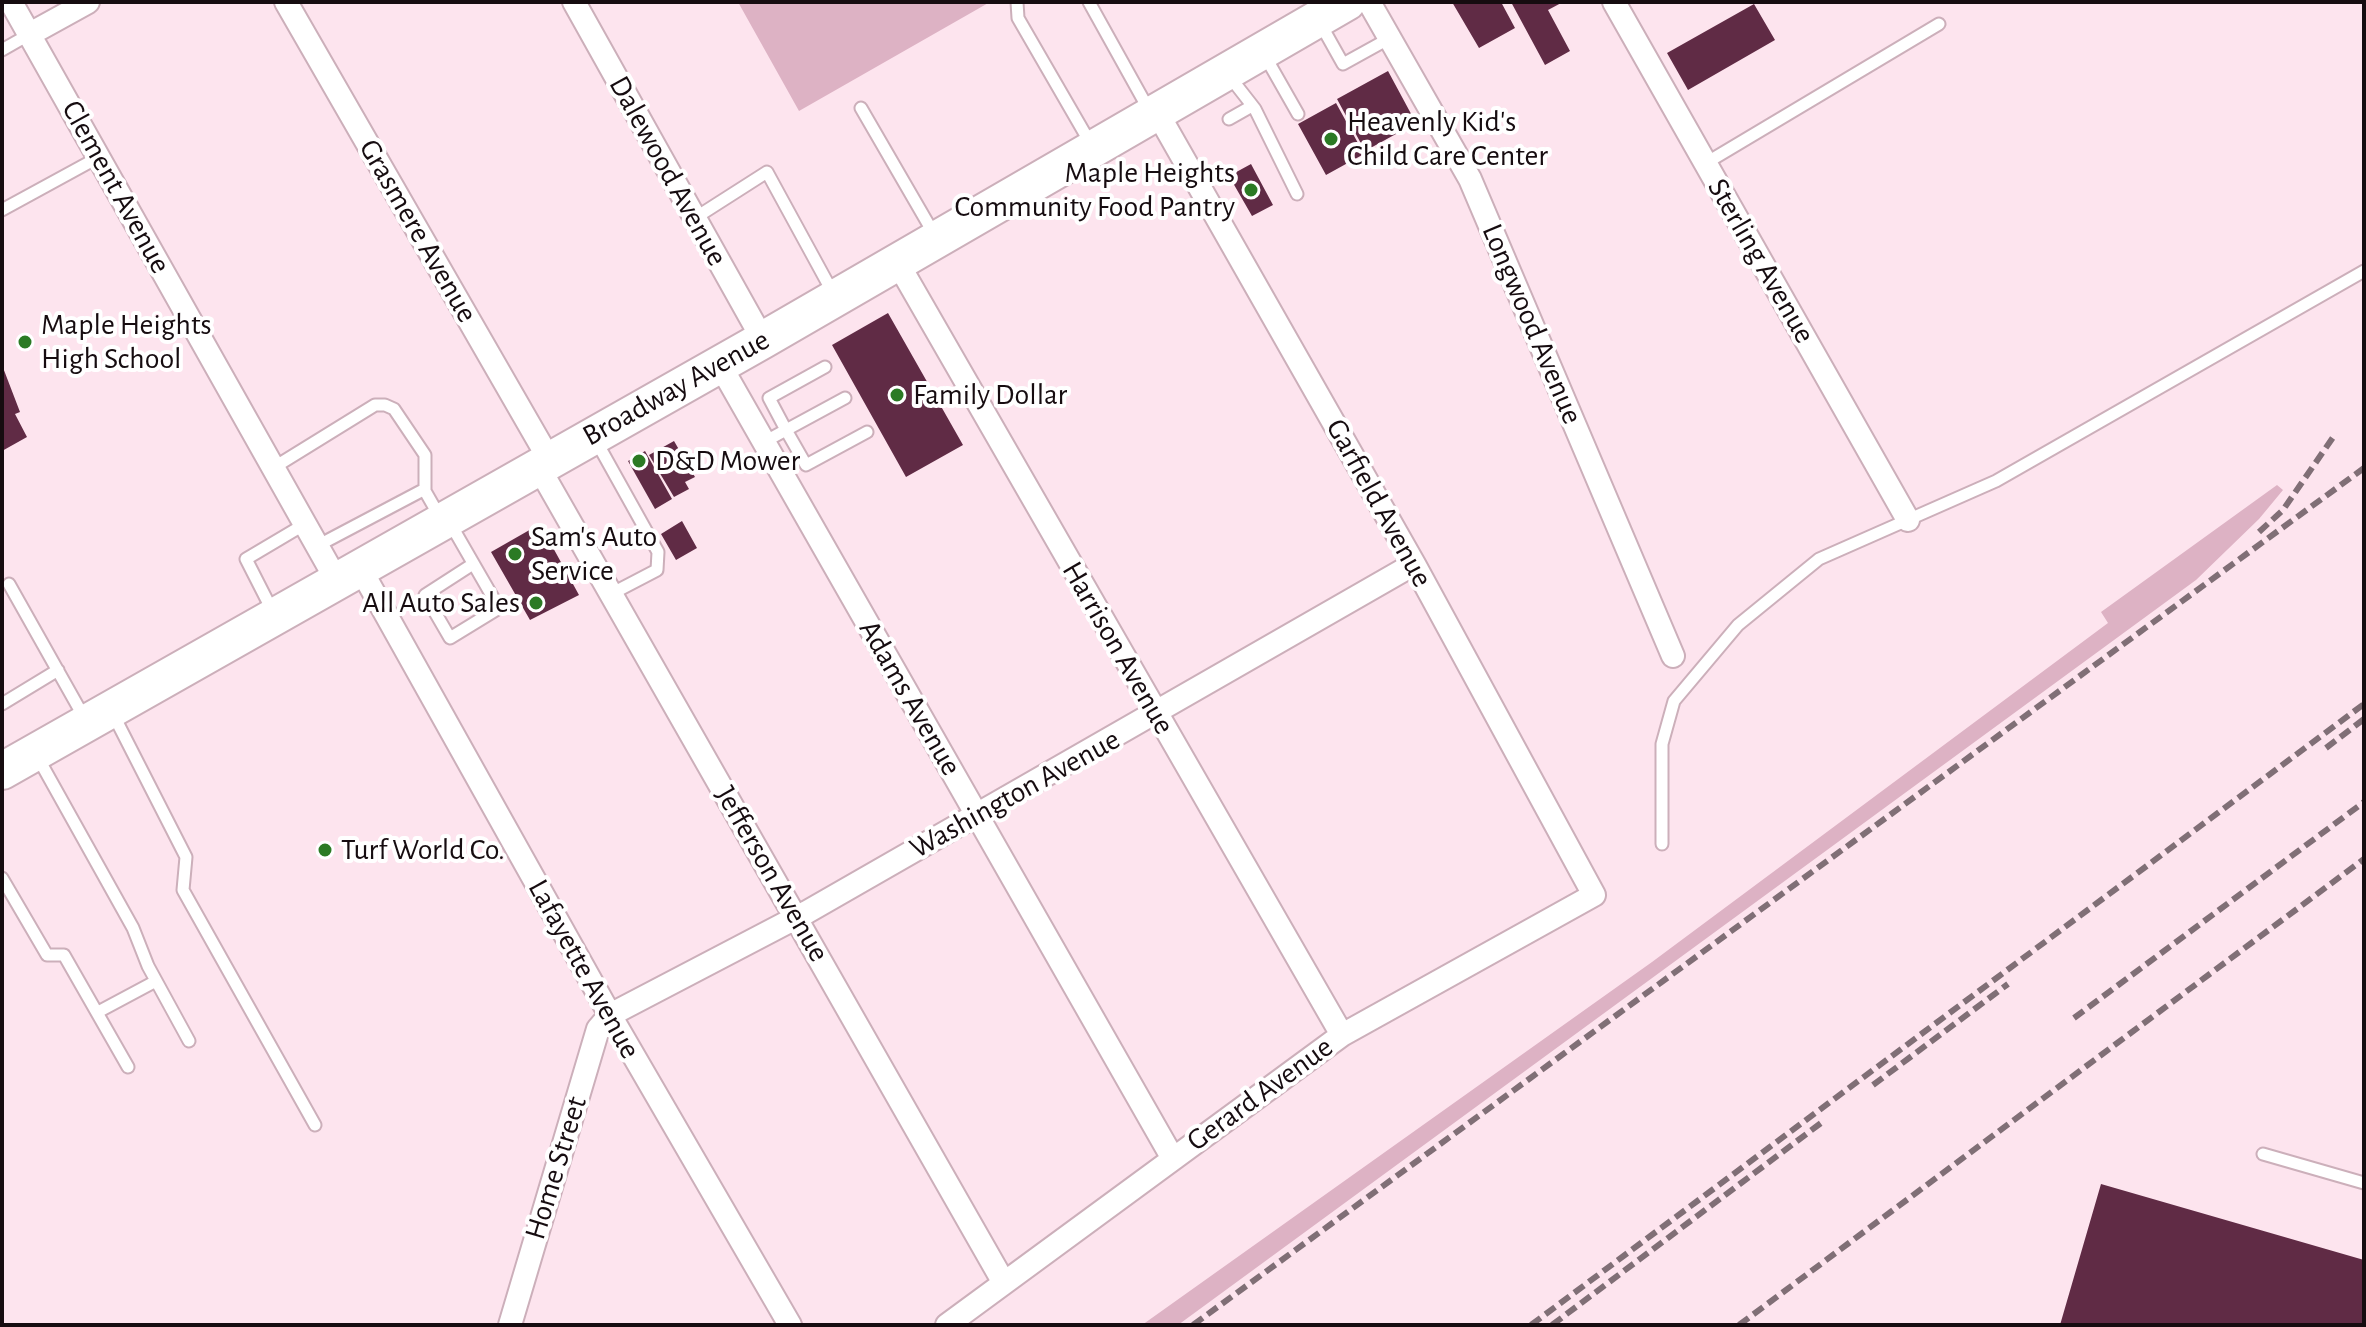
<!DOCTYPE html>
<html>
<head>
<meta charset="utf-8">
<style>
  body { margin:0 }
  #map { position:relative; width:2366px; height:1327px; overflow:hidden; background:#fde4ee; font-family:"Alegreya Sans",sans-serif }
  canvas { display:block }
  .frame { position:absolute; inset:0; border:4px solid #160c10; pointer-events:none }
</style>
</head>
<body>
<div id="map">
<canvas width="2366" height="1327"></canvas>
<div class="frame"></div>
</div>
<script>
const c = document.querySelector('canvas').getContext('2d');
c.lineJoin = 'round';
function fill(path, color) {
  c.fillStyle = color;
  c.fill(path, 'evenodd');
}
function poly(rows) {
  const path = new Path2D();
  for (const r of rows) {
    path.moveTo(r[0], r[1]);
    for (let i = 2; i < r.length; i += 2) path.lineTo(r[i], r[i + 1]);
  }
  return path;
}
function trace(path, color, width, dash) {
  c.strokeStyle = color;
  c.lineWidth = width;
  c.lineCap = dash ? 'butt' : 'round';
  c.setLineDash(dash || []);
  c.stroke(path);
}
function drawText(font, color, halo, rows, align = 'center') {
  c.font = font + ' "Alegreya Sans",sans-serif';
  c.lineWidth = 8;
  c.setLineDash([]);
  c.textBaseline = 'middle';
  c.strokeStyle = halo;
  c.fillStyle = color;
  for (const [text, x, y, turn = 0] of rows) {
    c.save();
    c.translate(x, y);
    c.rotate((+turn || 0) * Math.PI / 180);
    c.textAlign = isNaN(turn) ? turn : align;
    if (halo) c.strokeText(text, 0, 0);
    c.fillText(text, 0, 0);
    c.restore();
  }
}
const green = poly([
  [738,2,990,2,799,111],
  [2277,485,2283,490,2259,519,2196,580,1178,1325,1142,1325,1652,962,2108,623,2101,612]
]);
const building = poly([
  [1452,2,1501,2,1515,28,1479,48],
  [1511,2,1563,2,1548,10,1570,51,1545,65],
  [1754,4,1775,40,1688,90,1667,53],
  [1388,71,1416,123,1365,151,1337,99],
  [1336,103,1364,154,1326,175,1298,124],
  [1251,164,1273,205,1252,216,1229,176],
  [888,313,963,445,906,477,832,345],
  [2,365,20,412,15,414,27,437,2,451],
  [674,441,695,477,685,482,689,489,674,497,649,455],
  [645,451,672,499,655,509,628,461],
  [682,521,697,548,676,560,661,534],
  [540,524,579,595,530,620,491,552],
  [2101,1184,2364,1260,2364,1325,2060,1325]
]);
const service = poly([
  [1017,2,1018,18,1092,146],
  [1089,2,1149,110],
  [1320,23,1343,64,1390,38],
  [2,50,30,34],
  [1265,56,1298,114],
  [1230,77,1255,109,1297,194],
  [861,108,934,234],
  [1229,119,1252,106],
  [1706,163,1939,24],
  [2,210,99,157],
  [695,218,767,172,833,293],
  [825,367,769,398,786,430,845,398],
  [595,439,658,552,657,570,611,594],
  [764,442,786,430,806,465,867,432],
  [273,468,375,405,385,405,394,409,425,455,425,491,441,519],
  [450,523,499,608,450,638,425,595,473,564],
  [317,546,425,489],
  [9,584,85,719],
  [273,612,246,559,305,524],
  [2,704,58,670],
  [113,714,186,857,183,890,315,1125],
  [37,756,133,928,148,966,189,1041],
  [1662,844,1662,744,1674,701,1738,625,1819,559,1996,481,2364,271],
  [2,878,47,955,64,955,128,1067],
  [98,1012,156,981],
  [2263,1154,2364,1183]
]);
const minor = poly([
  [11,2,337,581],
  [286,2,549,459],
  [574,2,763,340],
  [1369,2,1470,179,1673,656],
  [1614,2,1908,520],
  [30,34,88,2],
  [896,260,1342,1035],
  [720,365,1172,1157],
  [538,466,1004,1283],
  [360,568,610,1015,790,1325],
  [510,1325,598,1029,610,1015,807,912,1414,564],
  [947,1325,1342,1035,1594,895,1414,564,1158,114]
]);
const primary = poly([
  [2,771,763,340,1347,2]
]);
const rail = poly([
  [2259,532,2283,510,2336,433],
  [2326,748,2364,719],
  [2074,1018,2364,802],
  [1873,1085,2008,984],
  [1193,1325,2364,468],
  [1531,1325,2364,704],
  [1552,1325,1825,1120],
  [1739,1325,2364,859]
]);
const markers = [
  [1331,139,8,"#2b7a24"],
  [1251,190,8,"#2b7a24"],
  [25,342,8,"#2b7a24"],
  [897,395,8,"#2b7a24"],
  [639,461,8,"#2b7a24"],
  [515,554,8,"#2b7a24"],
  [536,603,8,"#2b7a24"],
  [325,850,8,"#2b7a24"]
];
const poiNames = [
  ["Heavenly Kid's",1347,122],
  ["Child Care Center",1347,156],
  ["Maple Heights",1235,173,"right"],
  ["Community Food Pantry",1235,207,"right"],
  ["Maple Heights",41,325],
  ["High School",41,359],
  ["Family Dollar",913,395],
  ["D&D Mower",655,461],
  ["Sam's Auto",531,537],
  ["Service",531,571],
  ["All Auto Sales",520,603,"right"],
  ["Turf World Co.",341,850]
];
const streetNames = [
  ["Dalewood Avenue",668,171,61],
  ["Clement Avenue",116,187,61],
  ["Grasmere Avenue",418,231,60],
  ["Sterling Avenue",1761,261,60],
  ["Longwood Avenue",1532,324,67],
  ["Broadway Avenue",676,388,-29],
  ["Garfield Avenue",1379,503,61],
  ["Harrison Avenue",1118,648,60],
  ["Adams Avenue",910,698,60],
  ["Washington Avenue",1015,794,-29],
  ["Jefferson Avenue",772,874,60],
  ["Lafayette Avenue",584,969,61],
  ["Gerard Avenue",1260,1094,-36],
  ["Home Street",556,1168,-73]
];
fill(green, '#ddb2c4');
fill(building, '#602b45');
trace(service, '#ccafba', 15);
trace(minor, '#ccafba', 26);
trace(primary, '#ccafba', 40);
trace(service, '#fff', 11);
trace(minor, '#fff', 22);
trace(primary, '#fff', 36);
trace(rail, '#806f76', 6, [12, 6]);
for (const [x, y, r, color] of markers) {
  const dot = new Path2D();
  dot.arc(x, y, r, 0, 2 * Math.PI);
  c.fillStyle = color;
  c.fill(dot);
  trace(dot, '#fff', 3);
}
drawText('30px', '#160c10', '#fff', poiNames, 'left');
drawText('30px', '#160c10', '#fff', streetNames);
</script>
</body>
</html>
